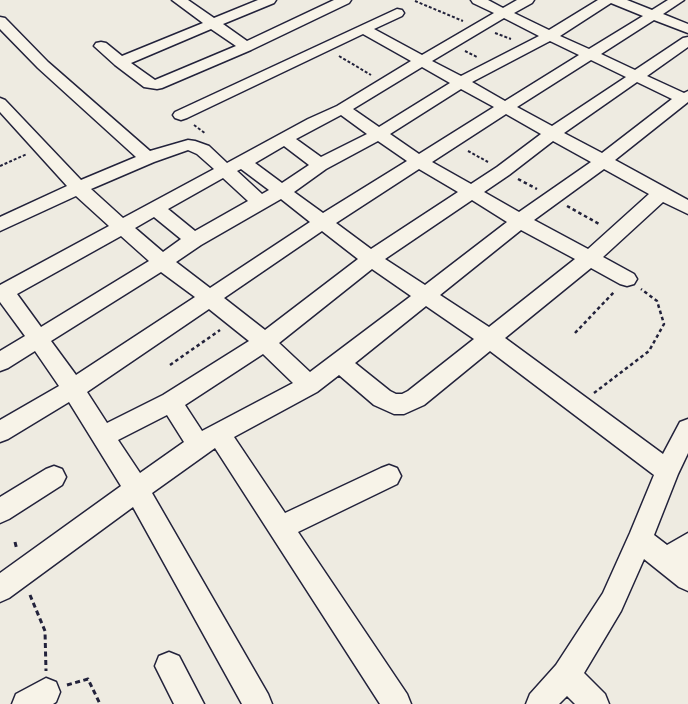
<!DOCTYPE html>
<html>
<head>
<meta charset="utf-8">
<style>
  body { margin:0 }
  canvas { display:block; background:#eeebe1 }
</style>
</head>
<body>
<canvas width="688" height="704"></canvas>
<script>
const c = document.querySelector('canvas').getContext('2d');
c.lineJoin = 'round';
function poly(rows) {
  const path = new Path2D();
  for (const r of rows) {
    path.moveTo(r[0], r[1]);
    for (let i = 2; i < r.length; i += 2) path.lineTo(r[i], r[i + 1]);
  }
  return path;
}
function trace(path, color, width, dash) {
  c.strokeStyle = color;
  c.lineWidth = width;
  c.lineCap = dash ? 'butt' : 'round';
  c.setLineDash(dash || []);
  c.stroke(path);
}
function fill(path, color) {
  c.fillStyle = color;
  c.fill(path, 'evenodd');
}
const pathFar2 = poly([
  [415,1,463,21],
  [495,33,511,39],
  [465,51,477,57],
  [339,56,371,75],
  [194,125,206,134],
  [468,151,488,162],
  [0,166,27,154]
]);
const pathFar1 = poly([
  [518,179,537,189],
  [567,206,601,225],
  [575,333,614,292],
  [170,365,220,330],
  [594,393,649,351,664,324,657,301,641,289]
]);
const path = poly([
  [15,542,17,550],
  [30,595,45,631,46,671],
  [67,685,88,679,100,704]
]);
const minor = poly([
  [172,0,188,0,214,18,258,0,276,0,274,3,223,24,247,41,334,0,351,0,349,3,251,50,162,88,157,89,144,87,115,65,94,46,96,43,101,42,106,43,122,56,203,23,172,0],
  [211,29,236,46,155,80,131,63,211,29],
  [471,0,488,0,503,8,517,0,534,0,532,3,514,13,549,30,598,0,627,0,652,10,668,0,684,0,663,14,688,24,688,33,654,20,601,54,635,70,683,38,688,37,688,47,647,76,684,93,688,91,688,102,615,160,688,200,688,214,663,202,603,257,634,274,637,279,634,284,627,286,620,284,591,268,505,338,663,454,680,422,688,419,688,453,678,474,654,535,667,545,688,533,688,591,679,587,644,559,621,611,584,673,605,694,609,704,575,704,567,696,559,704,526,704,530,694,556,665,603,593,630,533,654,475,490,351,424,405,404,414,394,414,374,405,339,375,317,392,234,437,285,513,381,468,389,465,397,468,401,476,397,484,298,532,407,694,411,704,380,704,215,448,152,493,268,694,272,704,242,704,133,507,9,598,0,602,0,573,121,486,69,402,8,439,0,442,0,420,59,386,35,351,8,368,0,371,0,351,25,336,0,302,0,285,109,226,76,196,0,231,0,217,67,186,0,112,0,98,5,100,81,180,136,157,38,68,0,29,0,17,5,18,48,62,150,151,188,140,195,141,209,146,227,163,308,119,337,106,411,61,363,34,187,118,181,120,175,118,173,115,175,112,397,9,402,10,404,13,402,16,374,29,422,55,494,13,473,3,471,0],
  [611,3,643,16,589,49,560,36,611,3],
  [504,18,539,36,461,76,432,61,504,18],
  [550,41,579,55,505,101,472,82,550,41],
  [591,60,626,77,552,126,517,107,591,60],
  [422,67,450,83,379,127,353,109,422,67],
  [637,82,672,99,602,153,564,133,637,82],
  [461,89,494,107,419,154,390,134,461,89],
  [506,114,541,134,497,167,471,184,432,162,506,114],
  [341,115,367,134,321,157,296,139,341,115],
  [378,141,407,161,323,213,294,192,326,169,378,141],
  [553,141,591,162,519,212,484,192,509,175,553,141],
  [284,146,309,165,282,183,255,163,284,146],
  [188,150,197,154,214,169,123,218,91,189,154,162,188,150],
  [241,169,269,190,262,194,237,171,241,169],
  [419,169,458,192,371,249,336,223,419,169],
  [604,169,649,194,588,249,534,220,604,169],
  [223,178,248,201,195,231,168,209,223,178],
  [281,199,310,222,210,288,176,262,201,245,281,199],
  [472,200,507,222,425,285,385,259,472,200],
  [154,217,181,239,163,252,135,228,154,217],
  [521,230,575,259,489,327,440,295,521,230],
  [322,231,358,259,265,330,224,298,322,231],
  [121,236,149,261,41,327,17,294,121,236],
  [372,269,411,296,310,372,279,343,372,269],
  [161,272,195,297,76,375,51,341,161,272],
  [426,306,474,339,408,391,402,394,396,394,390,391,355,363,426,306],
  [209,309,249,341,163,395,107,423,87,392,209,309],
  [263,354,293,383,202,431,185,405,263,354],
  [167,415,184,442,140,473,118,440,167,415],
  [54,466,62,469,66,477,62,485,9,519,0,523,0,497,46,469,54,466],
  [169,652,179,656,204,704,174,704,155,666,159,656,169,652],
  [46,678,56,682,60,692,56,702,53,704,12,704,16,694,46,678]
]);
trace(minor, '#22223b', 3);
trace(pathFar2, '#22223b', 2, [3, 2]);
trace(pathFar1, '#22223b', 2.5, [3.5, 3]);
trace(path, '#22223b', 3, [5, 3.5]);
fill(minor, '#f7f3e8');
</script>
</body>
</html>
